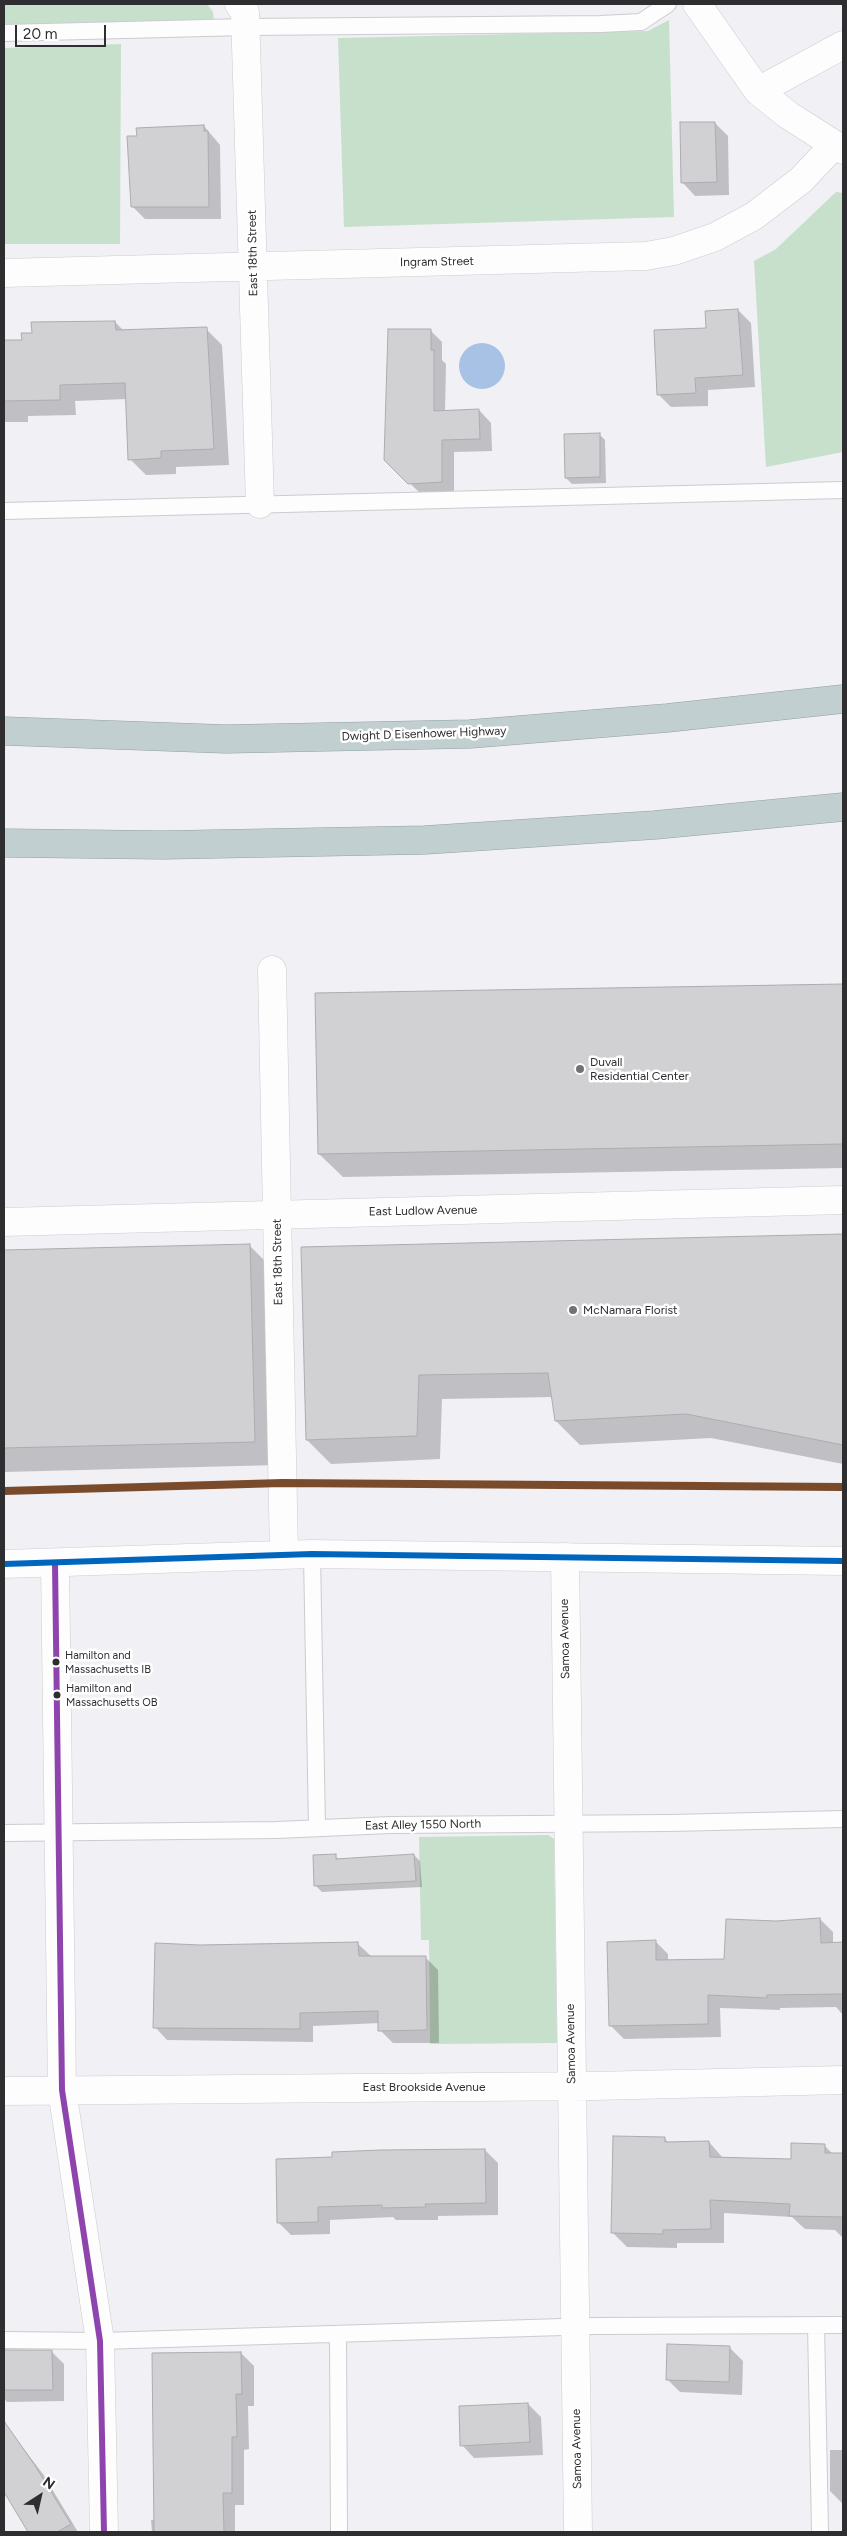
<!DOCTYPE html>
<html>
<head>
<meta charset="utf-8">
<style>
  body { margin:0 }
  #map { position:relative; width:847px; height:2536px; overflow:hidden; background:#f1f0f5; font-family:Figtree,sans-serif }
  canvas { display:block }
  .frame { position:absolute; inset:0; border:5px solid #2e2e31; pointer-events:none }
  .north { position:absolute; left:15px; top:2471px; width:50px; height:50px; -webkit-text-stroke:4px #fff; paint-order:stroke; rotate:35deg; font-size:14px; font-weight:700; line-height:20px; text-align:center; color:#2e2e31 }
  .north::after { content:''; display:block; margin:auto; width:18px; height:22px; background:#2e2e31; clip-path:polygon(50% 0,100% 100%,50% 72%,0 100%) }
  .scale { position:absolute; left:15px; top:25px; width:91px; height:22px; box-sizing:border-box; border:2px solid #2e2e31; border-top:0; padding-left:6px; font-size:15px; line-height:18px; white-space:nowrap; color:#2e2e31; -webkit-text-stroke:4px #fff; paint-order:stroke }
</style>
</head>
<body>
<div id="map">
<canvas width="847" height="2536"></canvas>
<div class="frame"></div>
<div class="north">N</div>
<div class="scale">20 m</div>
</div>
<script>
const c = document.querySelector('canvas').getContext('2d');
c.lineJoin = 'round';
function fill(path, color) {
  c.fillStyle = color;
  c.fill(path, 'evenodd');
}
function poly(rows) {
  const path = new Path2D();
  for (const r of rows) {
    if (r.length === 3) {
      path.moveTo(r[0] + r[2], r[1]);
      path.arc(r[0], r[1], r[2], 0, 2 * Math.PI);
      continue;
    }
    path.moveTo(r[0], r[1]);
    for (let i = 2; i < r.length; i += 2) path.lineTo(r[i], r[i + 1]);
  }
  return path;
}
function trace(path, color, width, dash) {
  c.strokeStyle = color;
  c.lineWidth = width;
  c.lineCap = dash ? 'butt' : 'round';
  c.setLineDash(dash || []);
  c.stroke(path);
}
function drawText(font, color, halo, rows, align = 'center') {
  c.font = font + ' Figtree,sans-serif';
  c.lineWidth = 5;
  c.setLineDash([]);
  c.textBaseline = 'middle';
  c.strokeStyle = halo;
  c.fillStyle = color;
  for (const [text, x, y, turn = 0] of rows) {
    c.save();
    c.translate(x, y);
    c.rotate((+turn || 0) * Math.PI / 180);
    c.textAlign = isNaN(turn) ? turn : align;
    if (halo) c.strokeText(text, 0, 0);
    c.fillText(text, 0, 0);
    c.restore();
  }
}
const green = poly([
  [4,4,207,4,213,12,214,21,4,26],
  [669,20,674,217,344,227,338,38,648,31],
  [121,44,120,244,4,244,4,48],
  [836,192,843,193,843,452,766,467,754,261,776,249],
  [548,1835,554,1839,557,2043,430,2044,429,1940,421,1940,419,1837]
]);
const water = poly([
  [482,366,23]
]);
const shadow = poly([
  [715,123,728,136,729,195,695,196,683,183],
  [204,126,220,145,221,219,145,219,132,206,138,137],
  [738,310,751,323,755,387,708,390,708,406,671,407,658,394,707,329],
  [115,322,124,331,206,329,222,345,229,465,176,467,176,474,146,475,130,459,127,399,75,401,76,415,28,416,28,422,4,422,4,341,23,342],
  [430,330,442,342,442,360,446,364,445,411,479,410,491,423,492,451,454,452,454,493,422,495,385,459],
  [599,434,605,440,606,483,572,484,566,478],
  [843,985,843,1168,343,1177,319,1154,316,995],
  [843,1235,843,1464,711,1438,580,1445,556,1421,553,1397,442,1399,440,1459,331,1464,307,1440,303,1248],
  [249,1245,273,1269,278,1465,4,1472,4,1251],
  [414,1855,420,1861,422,1887,322,1892,316,1886,335,1856,340,1860],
  [820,1919,833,1932,833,1944,843,1944,843,2015,836,2007,780,2008,780,2010,720,2008,721,2037,624,2039,611,2026,655,1941,668,1954,668,1961,726,1960,776,1922],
  [358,1944,371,1956,425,1957,438,1970,439,2043,393,2043,380,2030,380,2023,313,2026,313,2042,167,2040,155,2027,200,1946],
  [664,2138,669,2143,709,2142,723,2158,792,2160,824,2145,833,2154,843,2154,843,2238,835,2230,805,2229,792,2217,724,2213,724,2243,677,2243,677,2248,627,2247,613,2233],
  [485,2150,498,2163,498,2215,438,2216,438,2220,396,2220,393,2217,330,2220,330,2234,291,2235,278,2222,277,2160],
  [669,2345,730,2348,743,2361,742,2395,680,2392,667,2379],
  [4,2351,52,2352,64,2364,64,2401,7,2402,4,2398],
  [241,2353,254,2366,254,2406,248,2406,249,2449,244,2450,244,2505,235,2505,235,2532,152,2532,151,2520,156,2520],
  [528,2404,541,2417,543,2455,474,2458,462,2445],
  [7,2427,43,2474,78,2532,30,2532,4,2490,4,2429],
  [830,2450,843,2450,843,2504,830,2491]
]);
const building = poly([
  [680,122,715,122,717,182,681,183,680,122],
  [204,125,204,131,208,131,209,207,131,207,127,136,137,136,136,128,204,125],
  [738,309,743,375,695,378,696,393,657,395,654,330,706,328,705,311,738,309],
  [115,321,116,330,207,327,214,449,161,451,161,458,128,460,125,383,60,385,60,400,4,401,4,340,22,340,21,333,32,333,31,322,115,321],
  [388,329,431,329,431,350,434,350,434,411,479,409,480,439,442,440,442,482,408,484,384,460,388,329],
  [600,433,600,477,565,478,564,434,600,433],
  [843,984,843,1144,318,1154,315,993,843,984],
  [843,1234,843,1445,686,1414,555,1421,548,1373,419,1375,417,1436,306,1440,301,1247,843,1234],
  [250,1244,255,1442,4,1448,4,1250,250,1244],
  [336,1854,336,1859,414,1854,416,1881,314,1886,313,1855,336,1854],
  [820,1918,821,1943,843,1942,843,1994,767,1995,767,1998,708,1995,708,2024,609,2026,607,1942,656,1940,656,1960,724,1959,726,1919,776,1921,820,1918],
  [358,1942,359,1956,426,1956,427,2030,378,2031,378,2011,300,2013,300,2029,153,2028,155,1943,200,1945,358,1942],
  [613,2136,665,2137,665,2142,709,2141,710,2157,791,2159,791,2143,825,2144,825,2153,843,2153,843,2217,789,2216,790,2204,710,2200,711,2229,663,2230,663,2234,611,2233,613,2136],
  [485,2149,486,2203,425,2204,426,2207,382,2208,382,2205,318,2207,318,2222,277,2223,276,2159,332,2157,332,2152,381,2150,485,2149],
  [667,2344,730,2346,729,2382,666,2380,667,2344],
  [4,2350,52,2350,53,2390,4,2390,4,2350],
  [241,2352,242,2394,236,2394,237,2437,232,2437,232,2493,223,2493,224,2532,154,2532,152,2353,241,2352],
  [528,2403,530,2442,460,2446,459,2406,528,2403],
  [4,2421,34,2464,71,2524,57,2532,28,2532,4,2492,4,2421]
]);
const service = poly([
  [4,33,246,27,601,24,641,22,668,4],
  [4,511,843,490],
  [312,1554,317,1828],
  [4,1833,277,1830,390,1825,670,1823,843,1819],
  [816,2325,820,2532],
  [338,2334,339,2532],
  [4,2340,100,2341,596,2326,843,2325]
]);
const minor = poly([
  [239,4,245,12,260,504],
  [697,4,758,91,788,115,843,150],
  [758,91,843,45],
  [4,273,646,256,674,251,715,237,754,216,801,180,834,145],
  [272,970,284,1554],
  [4,1222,843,1200],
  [565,1557,578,2532],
  [55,1563,62,2090,100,2341,104,2532],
  [4,2091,594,2086,843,2080]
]);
const tertiary = poly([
  [4,1564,312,1554,843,1561]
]);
const motorway = poly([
  [4,731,226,739,470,734,667,718,843,699],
  [4,843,163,845,425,840,655,825,843,807]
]);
const bus1 = poly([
  [55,1563,62,2090,100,2341,104,2532]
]);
const bus2 = poly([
  [4,1564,312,1554,843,1561]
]);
const rail1 = poly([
  [4,1491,282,1483,843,1487]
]);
const markers = [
  [580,1069,5,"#727276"],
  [573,1310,5,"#727276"],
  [56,1662,4.5,"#2e2e31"],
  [57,1695,4.5,"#2e2e31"]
];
const busNames = [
  ["Hamilton and",65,1656],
  ["Massachusetts IB",65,1670],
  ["Hamilton and",66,1689],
  ["Massachusetts OB",66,1703]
];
const streetNames = [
  ["East 18th Street",253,253,-91],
  ["Ingram Street",437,262,-1],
  ["Dwight D Eisenhower Highway",424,734,-2],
  ["East Ludlow Avenue",423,1211,-1],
  ["East 18th Street",278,1262,-91],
  ["Samoa Avenue",565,1639,-91],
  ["East Alley 1550 North",423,1825,-1],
  ["Samoa Avenue",571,2044,-91],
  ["East Brookside Avenue",424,2087],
  ["Samoa Avenue",577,2449,-91]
];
const poiNames = [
  ["Duvall",590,1062],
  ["Residential Center",590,1076],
  ["McNamara Florist",583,1310]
];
fill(green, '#c6e0cb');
fill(water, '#a7c2e4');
fill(shadow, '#0003');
fill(building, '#d1d1d4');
trace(building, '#acacaf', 1);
trace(service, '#cccbcf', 18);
trace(minor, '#cccbcf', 29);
trace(tertiary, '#cccbcf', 29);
trace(motorway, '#91a0a4', 29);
trace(service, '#fdfdfe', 16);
trace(minor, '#fdfdfe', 28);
trace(tertiary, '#fdfdfe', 28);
trace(motorway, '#c1cfd1', 28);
trace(bus1, '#8e44ad', 6);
trace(bus2, '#0065bd', 6);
trace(rail1, '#7a4b2a', 8);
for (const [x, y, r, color] of markers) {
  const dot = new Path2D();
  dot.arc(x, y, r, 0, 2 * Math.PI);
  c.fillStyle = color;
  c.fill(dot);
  trace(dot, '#fff', 2);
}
drawText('11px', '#2e2e31', '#fff', busNames, 'left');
drawText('12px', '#2e2e31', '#fff', streetNames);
drawText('12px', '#2e2e31', '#fff', poiNames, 'left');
</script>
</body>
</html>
